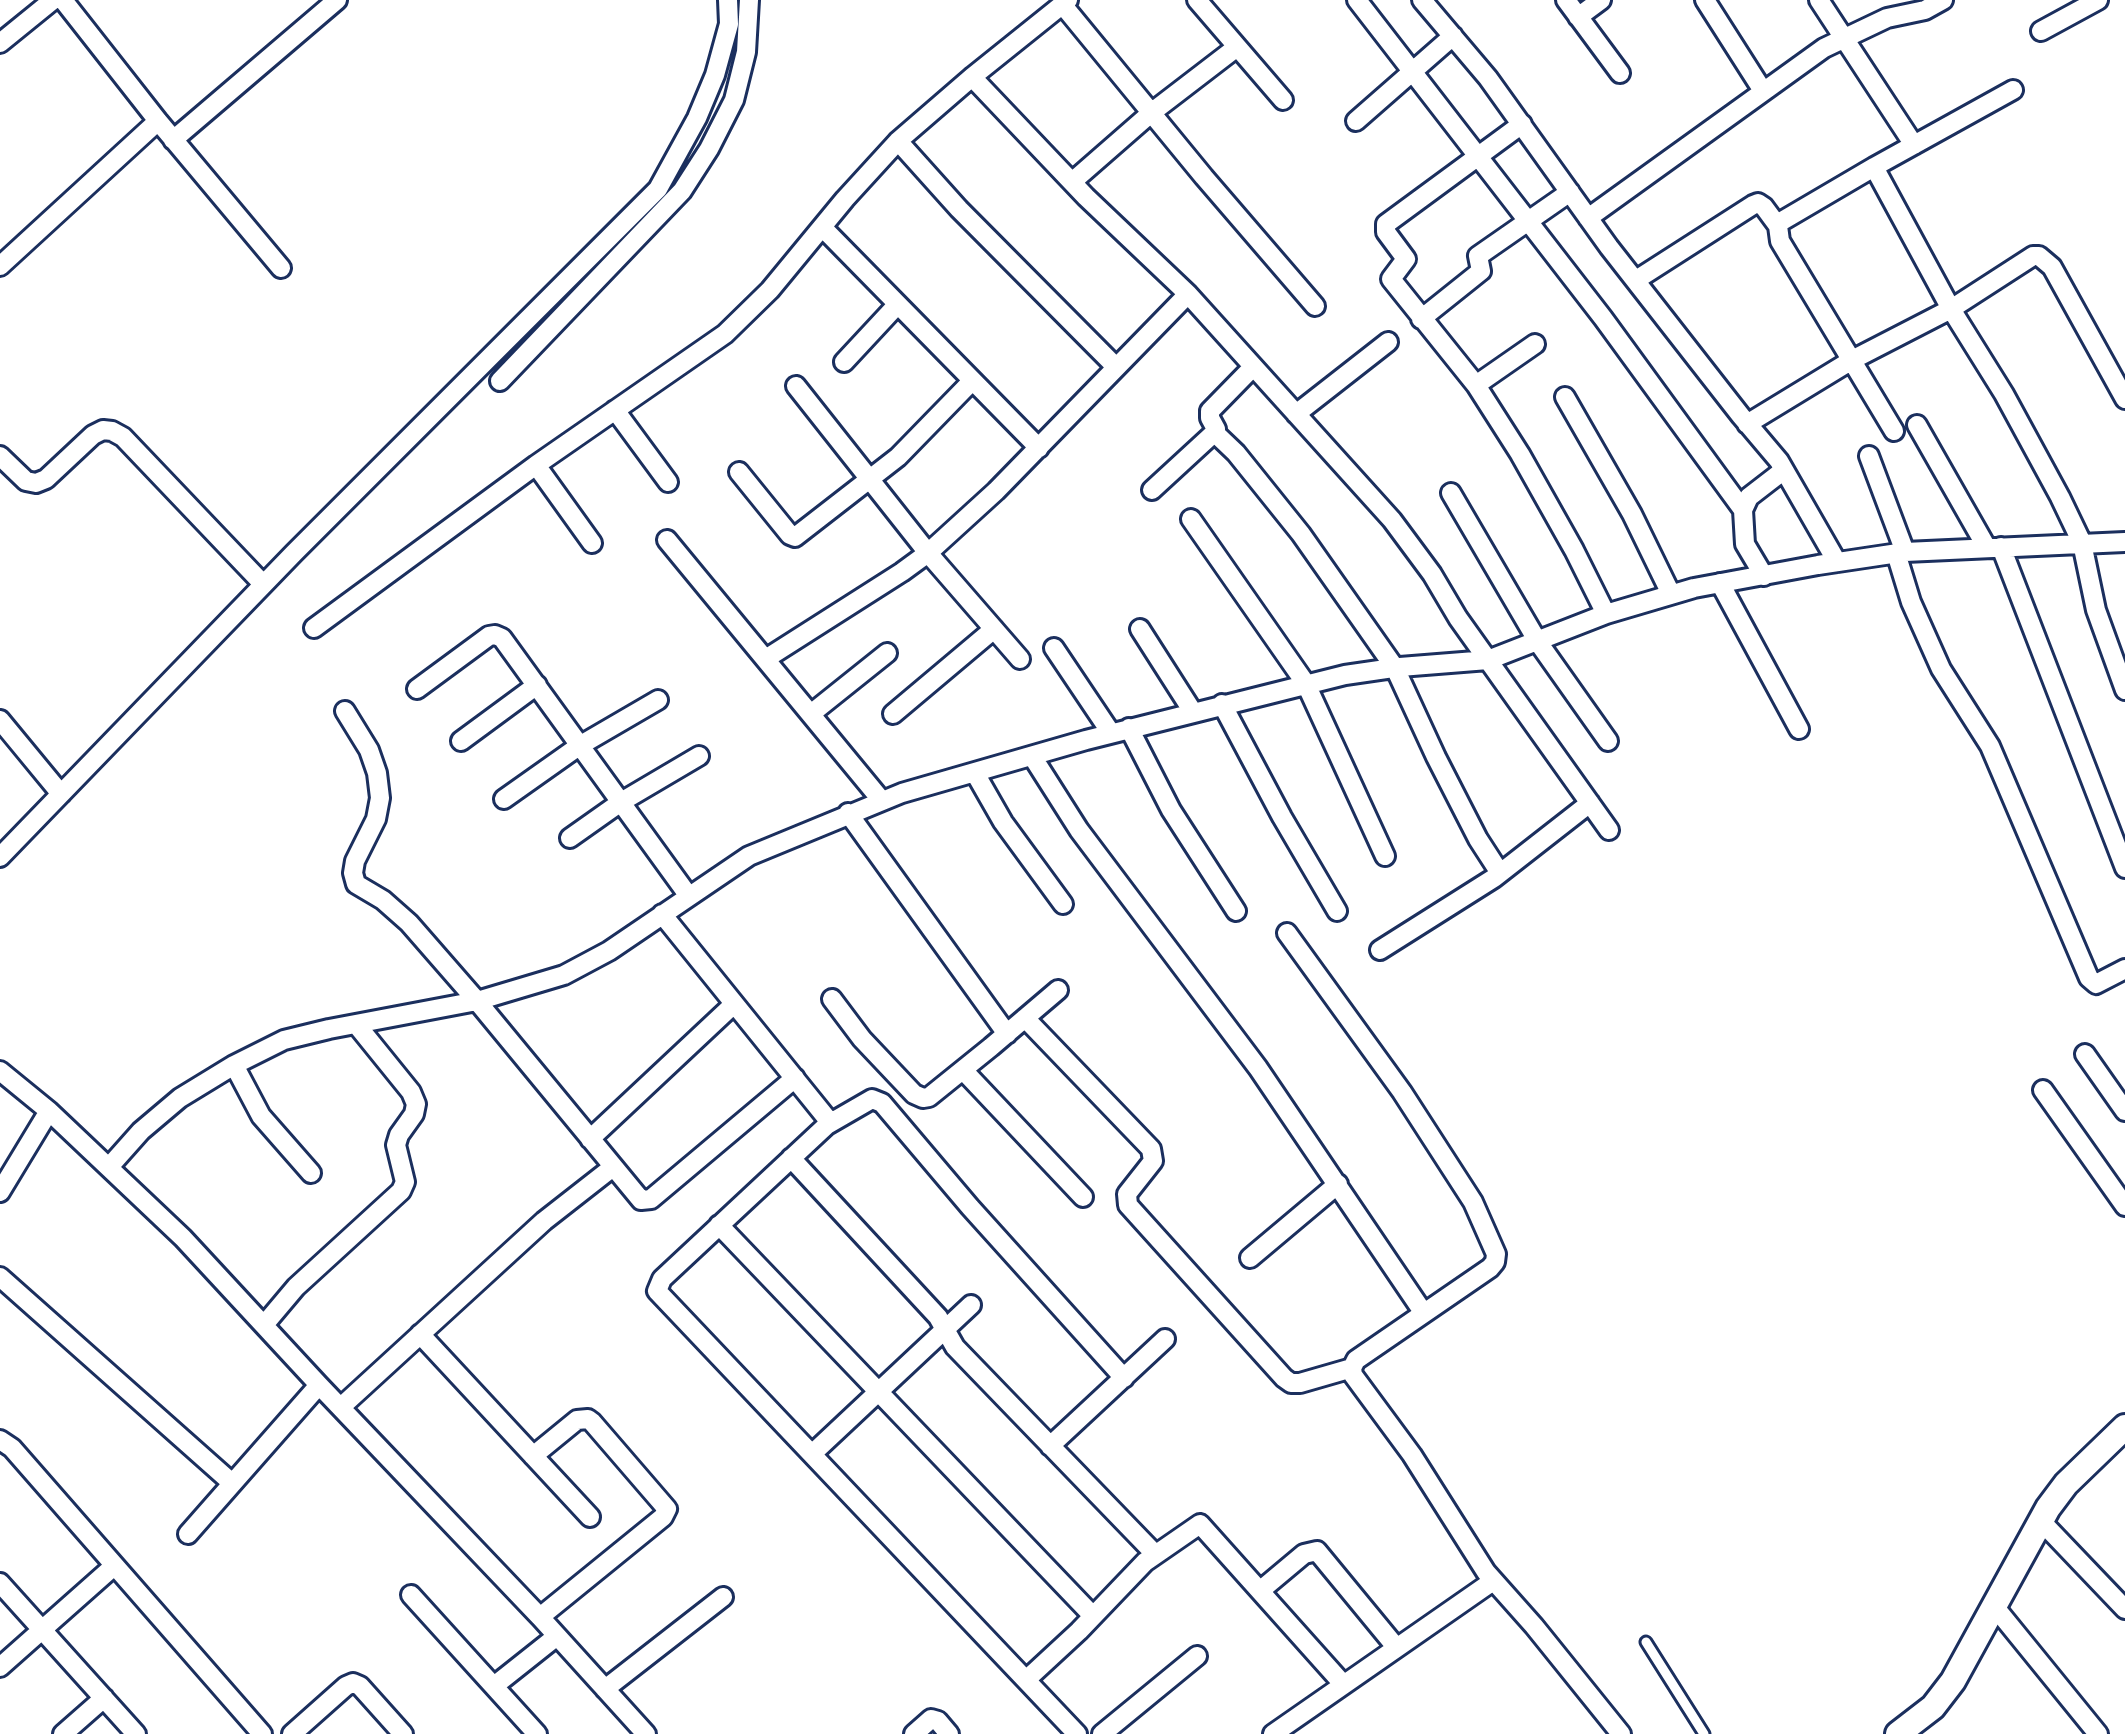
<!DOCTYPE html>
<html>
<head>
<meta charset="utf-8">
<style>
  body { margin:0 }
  canvas { display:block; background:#fff }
</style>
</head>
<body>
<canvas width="2125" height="1734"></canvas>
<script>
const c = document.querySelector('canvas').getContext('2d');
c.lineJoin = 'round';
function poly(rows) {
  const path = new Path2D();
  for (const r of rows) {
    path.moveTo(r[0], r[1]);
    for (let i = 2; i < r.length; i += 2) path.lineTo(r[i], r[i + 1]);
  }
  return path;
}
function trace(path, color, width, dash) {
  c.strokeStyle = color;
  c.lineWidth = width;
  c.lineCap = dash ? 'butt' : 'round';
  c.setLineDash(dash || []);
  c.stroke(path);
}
const lane = poly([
  [1646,1642,1704,1734]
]);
const street = poly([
  [63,0,158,121,281,268],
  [1197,0,1283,100],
  [1357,0,1603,318,1743,510],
  [1422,0,1488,78,1609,247,1741,416,1779,461,1837,562],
  [1566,0,1620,73],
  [1705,0,1763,91],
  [1819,0,1914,145],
  [1062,4,1204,177,1315,306],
  [1578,17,1601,0],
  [2041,31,2098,0],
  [0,43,53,0],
  [972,77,1086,197,1188,294,1392,520,1432,574,1458,618,1609,830],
  [1356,121,1453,36],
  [1522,124,1386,224,1386,232,1406,259,1391,279,1476,385,1520,454,1574,550,1606,614],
  [173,140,337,0],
  [898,141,959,209,1116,367],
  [1874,167,1951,309,2004,394,2060,497,2082,543,2096,610,2125,690],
  [1072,182,1151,113,1237,47],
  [1588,218,1824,48,1887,18,1925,10,1943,0],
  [823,228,1039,448],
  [0,266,158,121],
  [1636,280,1753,205,1758,203,1764,207,1778,226],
  [1421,319,1481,271,1478,256,1570,192],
  [844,362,897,305],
  [500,381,682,191,709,149,734,100,746,52,749,0],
  [1476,385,1535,344],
  [796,386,928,553,1020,659],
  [1565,397,1632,514,1671,594],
  [615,410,668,482],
  [1296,414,1388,342],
  [1747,424,1852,360,1951,309,2033,256,2039,256,2052,267,2125,399],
  [1917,425,1987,548],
  [1894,431,1780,241,1778,226,1782,221,1874,167,2013,90],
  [1214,432,1236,453,1301,534,1395,668,1436,757,1478,839,1500,873],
  [0,456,26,481,36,483,46,479,93,435,103,430,112,431,123,437,263,584],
  [1869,456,1905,552],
  [536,465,592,543],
  [739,472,790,535,795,537,898,457,972,381],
  [1152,490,1215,432,1216,429,1210,418,1210,411,1253,367],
  [1451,493,1538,642,1608,741],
  [1191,519,1306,684,1385,856],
  [667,540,882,801],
  [2001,547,2125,868],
  [1896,553,1911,602,1941,669,1990,746,2089,978,2096,984,2125,969],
  [1764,576,1745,544,1743,510,1749,497,1784,470],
  [1720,583,1799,729],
  [314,628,536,465,725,334,770,290,845,199,898,141,972,77,1068,0],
  [1140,629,1193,712],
  [1054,648,1111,733],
  [767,658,902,572,928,553,996,491,1188,294],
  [417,689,489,636,495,635,502,638,688,895],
  [1222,704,1282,817,1337,911],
  [345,711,369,750,377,773,380,798,376,819,355,861,353,873,356,884,383,900,409,923,477,1001,641,1200,651,1199,795,1078],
  [812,713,887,653],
  [893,714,994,629],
  [0,720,61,794],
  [1129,728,1171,810,1236,911],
  [461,741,537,685],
  [1032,756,1079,830,1258,1068,1423,1312],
  [975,773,1003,822,1063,904],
  [504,799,579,746,658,700],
  [848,813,1007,1034],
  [570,838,621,802,699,756],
  [0,857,294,553,658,189,697,118,715,75,729,24,728,0],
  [662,914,829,1121,827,1125,662,1279,657,1291,1077,1734],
  [1287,933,1402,1092,1473,1202,1496,1254,1495,1262,1490,1268,1356,1360,1352,1368,1353,1375,1412,1455,1486,1572,1534,1626,1621,1734],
  [1380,950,1494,878,1590,803],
  [832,999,862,1039,914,1094,923,1098,929,1097,991,1047,1058,990],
  [1025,1018,1151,1149,1153,1161,1127,1194,1128,1205,1284,1378,1291,1383,1300,1383,1352,1368],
  [2085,1054,2125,1111],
  [234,1065,261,1116,311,1173],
  [963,1070,1083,1197],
  [0,1071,49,1111,183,1238,319,1385,540,1617,646,1734],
  [2043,1090,2125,1206],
  [827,1125,872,1099,882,1103,970,1207,1124,1378],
  [590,1139,734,1004],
  [791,1158,938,1317,955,1347,1155,1554],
  [109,1167,141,1131,180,1098,234,1065,284,1040,329,1029,477,1001,564,975,609,951,749,856,902,793,1086,740,1345,675,1400,667,1488,660,1606,614,1694,588,1818,565,1905,552,2125,542],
  [0,1192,49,1111],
  [719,1225,1093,1616],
  [1250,1258,1338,1184],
  [0,1277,232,1483],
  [264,1325,296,1287,401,1191,405,1182,396,1145,399,1135,414,1114,416,1104,411,1092,356,1024],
  [420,1334,590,1517],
  [341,1407,544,1221,613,1167],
  [0,1440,12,1448,262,1734],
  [1050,1446,1165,1339],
  [812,1454,971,1305],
  [533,1456,577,1420,588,1419,592,1422,667,1509,663,1517,540,1617],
  [2041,1521,2125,1609],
  [188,1534,319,1385],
  [0,1583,136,1734],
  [1261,1590,1304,1554,1317,1551,1396,1647],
  [411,1595,537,1734],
  [1994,1606,2098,1734],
  [0,1667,114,1566],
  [1026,1680,1079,1631,1145,1562,1200,1524,1343,1684],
  [494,1686,557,1636],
  [605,1689,723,1597],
  [63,1734,104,1698],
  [292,1734,346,1686,353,1683,360,1686,403,1734],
  [914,1734,931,1719,938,1721,949,1734],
  [1102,1734,1197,1656],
  [1273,1734,1493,1581]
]);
const secondary = poly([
  [1898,1734,1933,1707,1953,1681,2048,1508,2066,1484,2125,1427]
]);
trace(lane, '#1b2f5e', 15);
trace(street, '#1b2f5e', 24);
trace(secondary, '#1b2f5e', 30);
trace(lane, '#fff', 9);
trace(street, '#fff', 18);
trace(secondary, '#fff', 24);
</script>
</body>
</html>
